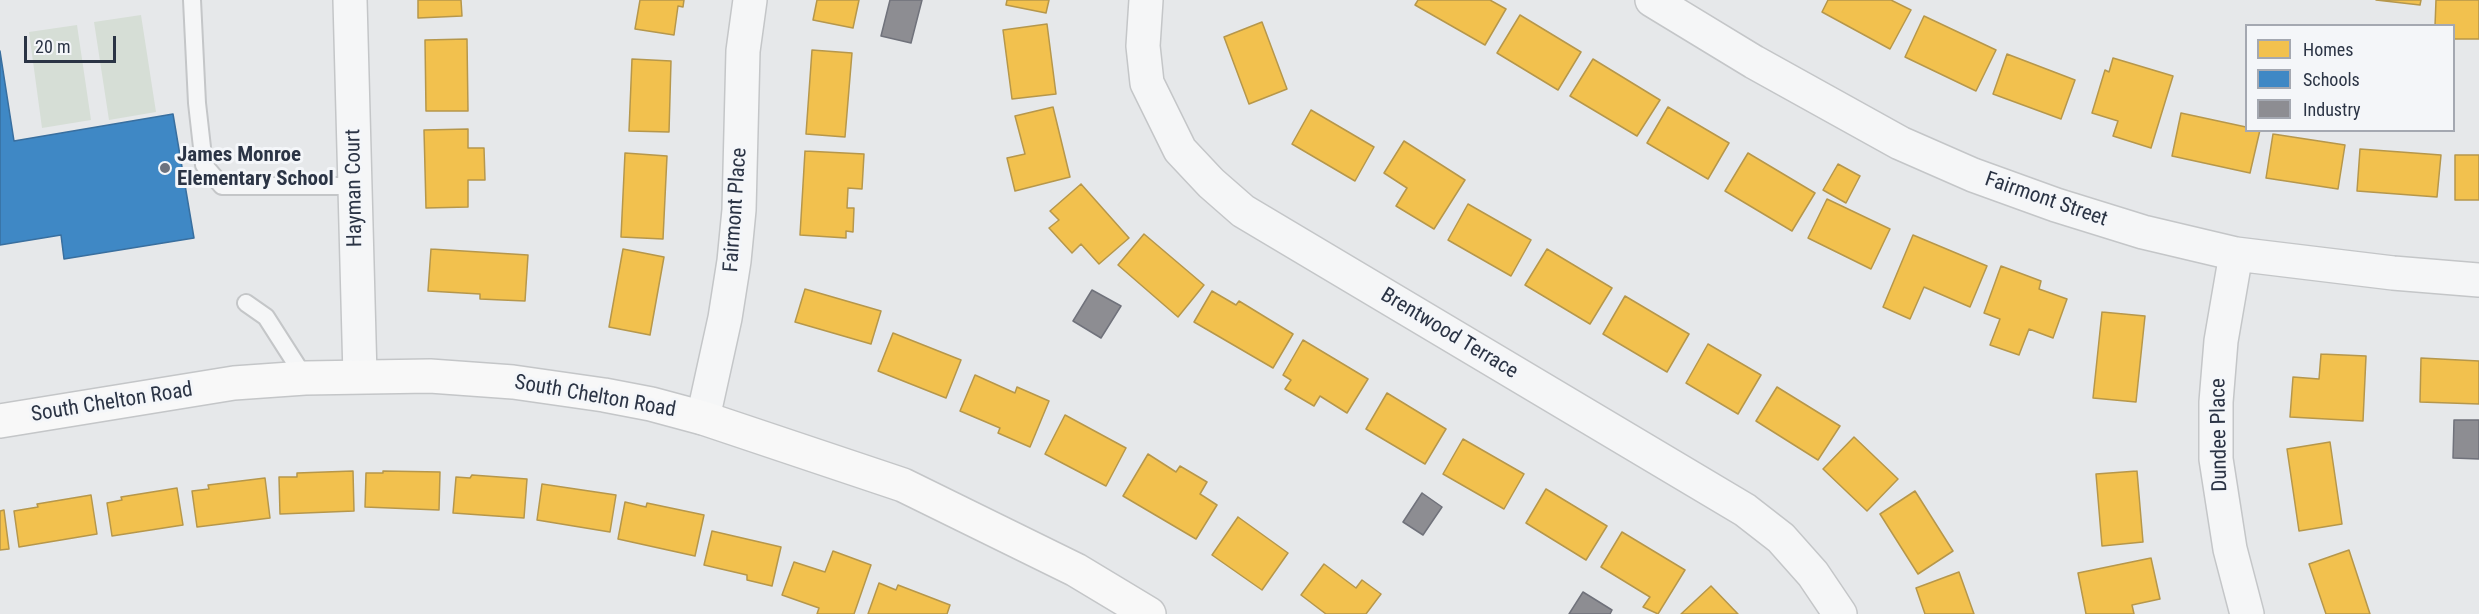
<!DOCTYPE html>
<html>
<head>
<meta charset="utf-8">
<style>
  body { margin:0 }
  #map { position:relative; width:2479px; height:614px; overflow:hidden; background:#e6e8ea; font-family:"Roboto Condensed",sans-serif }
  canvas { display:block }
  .legend { position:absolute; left:2245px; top:24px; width:210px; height:108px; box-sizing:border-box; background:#f4f6f9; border:2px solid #a4a8b1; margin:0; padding:8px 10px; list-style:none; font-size:18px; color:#2b3445 }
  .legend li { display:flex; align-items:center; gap:12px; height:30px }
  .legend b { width:30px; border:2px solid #a4a8b1 }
  .scale { position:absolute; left:24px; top:36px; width:92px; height:27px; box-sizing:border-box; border:3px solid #2b3445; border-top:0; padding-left:8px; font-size:18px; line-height:21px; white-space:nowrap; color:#2b3445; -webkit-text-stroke:4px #f4f6f9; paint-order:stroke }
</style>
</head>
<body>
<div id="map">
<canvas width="2479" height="614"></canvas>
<ul class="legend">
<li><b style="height:16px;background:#f2c14e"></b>Homes</li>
<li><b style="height:16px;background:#3f88c5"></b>Schools</li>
<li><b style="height:16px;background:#8d8d92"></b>Industry</li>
</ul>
<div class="scale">20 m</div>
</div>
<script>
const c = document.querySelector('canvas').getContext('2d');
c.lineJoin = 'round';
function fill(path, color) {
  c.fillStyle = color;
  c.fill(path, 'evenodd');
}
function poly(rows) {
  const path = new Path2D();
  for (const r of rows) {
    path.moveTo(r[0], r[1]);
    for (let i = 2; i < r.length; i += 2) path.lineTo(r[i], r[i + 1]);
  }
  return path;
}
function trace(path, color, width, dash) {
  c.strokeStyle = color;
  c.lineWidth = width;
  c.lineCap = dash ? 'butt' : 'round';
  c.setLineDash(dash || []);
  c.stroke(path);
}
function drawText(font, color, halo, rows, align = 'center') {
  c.font = font + ' "Roboto Condensed",sans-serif';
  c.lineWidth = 6;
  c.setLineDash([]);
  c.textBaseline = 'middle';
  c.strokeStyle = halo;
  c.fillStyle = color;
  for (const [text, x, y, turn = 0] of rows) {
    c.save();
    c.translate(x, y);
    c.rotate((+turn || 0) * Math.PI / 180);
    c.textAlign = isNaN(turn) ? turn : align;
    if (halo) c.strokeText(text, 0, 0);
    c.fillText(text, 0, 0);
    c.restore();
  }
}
const green = poly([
  [141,15,156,112,109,120,94,22],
  [77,25,91,120,42,128,29,32]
]);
const homes = poly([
  [418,0,461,0,462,16,418,18,418,0],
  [640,0,684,0,683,7,678,6,674,35,635,29,640,0],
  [817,0,859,0,853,28,813,20,817,0],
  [1007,0,1049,0,1046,13,1006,5,1007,0],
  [1418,0,1490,0,1506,9,1485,45,1415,5,1418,0],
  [1828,0,1891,0,1911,10,1890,49,1822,12,1828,0],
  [2376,0,2421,0,2420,5,2376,0],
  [2436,0,2479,0,2479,39,2454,39,2454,26,2435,26,2436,0],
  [1520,15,1581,52,1558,90,1497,53,1520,15],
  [1924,16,1996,50,1976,91,1905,57,1924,16],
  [1262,22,1287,89,1249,104,1224,37,1262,22],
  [1047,24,1056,94,1012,99,1003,30,1047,24],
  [467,39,468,111,426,111,425,40,467,39],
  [812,50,852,53,845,137,806,134,812,50],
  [2007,54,2075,80,2061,119,1993,94,2007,54],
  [2113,58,2173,76,2151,148,2113,136,2118,121,2092,113,2105,70,2109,72,2113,58],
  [632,59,671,61,669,132,629,131,632,59],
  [1593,59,1660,100,1637,136,1570,96,1593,59],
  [1053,107,1070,177,1015,191,1007,158,1025,154,1015,116,1053,107],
  [1668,107,1729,143,1708,179,1647,143,1668,107],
  [1311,110,1374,147,1355,181,1292,144,1311,110],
  [2181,113,2246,127,2246,130,2260,130,2250,173,2172,156,2181,113],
  [468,129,468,148,484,148,485,180,468,180,468,207,426,208,424,130,468,129],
  [2273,134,2345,145,2338,189,2266,178,2273,134],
  [1404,141,1465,180,1434,229,1396,206,1407,188,1384,173,1404,141],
  [2360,149,2441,155,2437,197,2357,191,2360,149],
  [805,151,864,154,862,189,848,188,847,208,854,208,853,232,846,231,846,238,800,235,805,151],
  [625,153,667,156,663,239,621,237,625,153],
  [1748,153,1815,193,1792,231,1725,191,1748,153],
  [2455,155,2479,155,2479,200,2455,200,2455,155],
  [1838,164,1860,176,1846,203,1823,190,1838,164],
  [1081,184,1129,238,1099,264,1081,244,1072,253,1049,228,1059,220,1050,211,1081,184],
  [1827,199,1890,229,1871,269,1808,238,1827,199],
  [1468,204,1531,240,1511,276,1448,240,1468,204],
  [1144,234,1204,285,1178,317,1118,265,1144,234],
  [1913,235,1987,266,1970,307,1924,287,1910,319,1883,307,1913,235],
  [431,249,528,255,525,301,480,299,480,294,428,291,431,249],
  [623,249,664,257,650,335,609,327,623,249],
  [1547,249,1612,288,1590,324,1525,285,1547,249],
  [2001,266,2041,281,2039,289,2067,299,2053,338,2029,329,2019,355,1990,345,2000,319,1984,313,2001,266],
  [805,289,881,311,871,344,795,322,805,289],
  [1212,291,1236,305,1239,301,1293,334,1273,368,1194,322,1212,291],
  [1625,296,1689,334,1667,372,1603,334,1625,296],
  [2102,312,2145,316,2136,402,2093,398,2102,312],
  [893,333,961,360,946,398,878,371,893,333],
  [1303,340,1368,379,1347,413,1320,396,1314,406,1285,389,1291,380,1283,375,1303,340],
  [1708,344,1761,375,1738,414,1686,383,1708,344],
  [2321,354,2366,356,2363,421,2290,417,2293,377,2319,379,2321,354],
  [2421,358,2479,361,2479,404,2420,402,2421,358],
  [975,375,1015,393,1017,387,1049,401,1030,447,998,433,1000,428,960,411,975,375],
  [1777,387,1840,426,1818,460,1756,421,1777,387],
  [1387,393,1446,429,1425,464,1366,429,1387,393],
  [1065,415,1126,448,1106,486,1045,454,1065,415],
  [1854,437,1898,479,1867,511,1823,469,1854,437],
  [1463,439,1524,474,1504,509,1443,474,1463,439],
  [2330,442,2342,524,2299,531,2287,449,2330,442],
  [1148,454,1176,472,1180,466,1207,482,1200,494,1217,505,1196,539,1123,496,1148,454],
  [353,471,354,511,280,514,279,477,297,477,297,473,353,471],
  [383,471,440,472,439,510,365,507,366,473,383,473,383,471],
  [2137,471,2143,542,2102,546,2096,474,2137,471],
  [472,475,527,479,524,518,453,513,456,477,470,478,472,475],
  [265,478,270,518,197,527,192,491,209,489,208,485,265,478],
  [542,484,616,495,610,532,537,520,542,484],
  [177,488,183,525,112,536,107,503,122,500,121,497,177,488],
  [1546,489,1607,526,1586,560,1526,523,1546,489],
  [1915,491,1953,551,1918,574,1880,514,1915,491],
  [91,495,97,534,19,547,14,511,38,507,37,504,91,495],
  [625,502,646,507,647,503,704,515,695,556,618,539,625,502],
  [4,510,9,549,0,550,0,511,4,510],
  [1238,517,1288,553,1262,590,1212,555,1238,517],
  [712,531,781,547,772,586,747,580,747,575,704,565,712,531],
  [1622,532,1685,570,1658,614,1643,607,1650,597,1601,567,1622,532],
  [2349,550,2370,614,2326,614,2309,564,2349,550],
  [833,551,871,565,854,614,817,614,819,608,782,595,794,562,825,572,833,551],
  [2151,558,2160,599,2132,605,2134,614,2086,614,2078,573,2151,558],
  [1324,564,1356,588,1362,580,1381,594,1366,614,1326,614,1301,595,1324,564],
  [1959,572,1974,614,1925,614,1916,588,1959,572],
  [879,583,896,590,898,585,950,605,947,614,868,614,879,583],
  [1711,586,1738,614,1681,614,1711,586]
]);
const schools = poly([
  [0,51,14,141,173,114,194,238,64,259,61,235,0,245,0,51]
]);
const industry = poly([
  [890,0,922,0,911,43,881,36,890,0],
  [1092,290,1121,306,1101,338,1073,321,1092,290],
  [2454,420,2479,420,2479,459,2453,458,2454,420],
  [1422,493,1442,507,1423,535,1403,522,1422,493],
  [1583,592,1612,610,1610,614,1569,614,1583,592]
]);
const lane = poly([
  [192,0,197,103,204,165,222,186,355,186],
  [246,303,266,317,305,378]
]);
const street = poly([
  [350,0,360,376],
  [1146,0,1143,46,1147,83,1180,150,1211,183,1243,211,1745,510,1781,538,1813,574,1840,614],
  [1652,0,1754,62,1900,143,1973,175,2056,205,2143,232,2236,254,2393,273,2479,280],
  [2236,254,2221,341,2216,402,2216,459,2230,549,2247,614],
  [703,418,725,318,734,261,739,210,743,51,750,0]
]);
const secondary = poly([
  [0,421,234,383,305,378,430,376,513,382,604,395,651,404,703,418,903,485,1076,570,1149,614]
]);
const markers = [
  [165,168,6,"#6c737f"]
];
const poiNames = [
  ["James Monroe",177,156],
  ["Elementary School",177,180]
];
const streetNames = [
  ["Hayman Court",355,188,-91],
  ["Fairmont Street",2046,200,19],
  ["Fairmont Place",736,210,-86],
  ["Brentwood Terrace",1449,334,31],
  ["South Chelton Road",595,397,10],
  ["South Chelton Road",112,403,-9],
  ["Dundee Place",2220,435,-91]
];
fill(green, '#d6ded6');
fill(homes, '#f2c14e');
trace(homes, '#b6974b', 1.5);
fill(schools, '#3f88c5');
trace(schools, '#396f9f', 1.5);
fill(industry, '#8d8d92');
trace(industry, '#70727b', 1.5);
trace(lane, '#c4c6c8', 20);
trace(street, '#c4c6c8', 36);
trace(secondary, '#c4c6c8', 36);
trace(lane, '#f5f6f7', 16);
trace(street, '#f5f6f7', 33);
trace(secondary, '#f8f8f8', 33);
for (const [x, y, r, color] of markers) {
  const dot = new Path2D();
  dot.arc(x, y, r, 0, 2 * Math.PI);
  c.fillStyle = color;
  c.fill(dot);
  trace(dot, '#f4f6f9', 2);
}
drawText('bold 21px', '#2b3445', '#f4f6f9', poiNames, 'left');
drawText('21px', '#2b3445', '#f4f6f9', streetNames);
</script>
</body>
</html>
